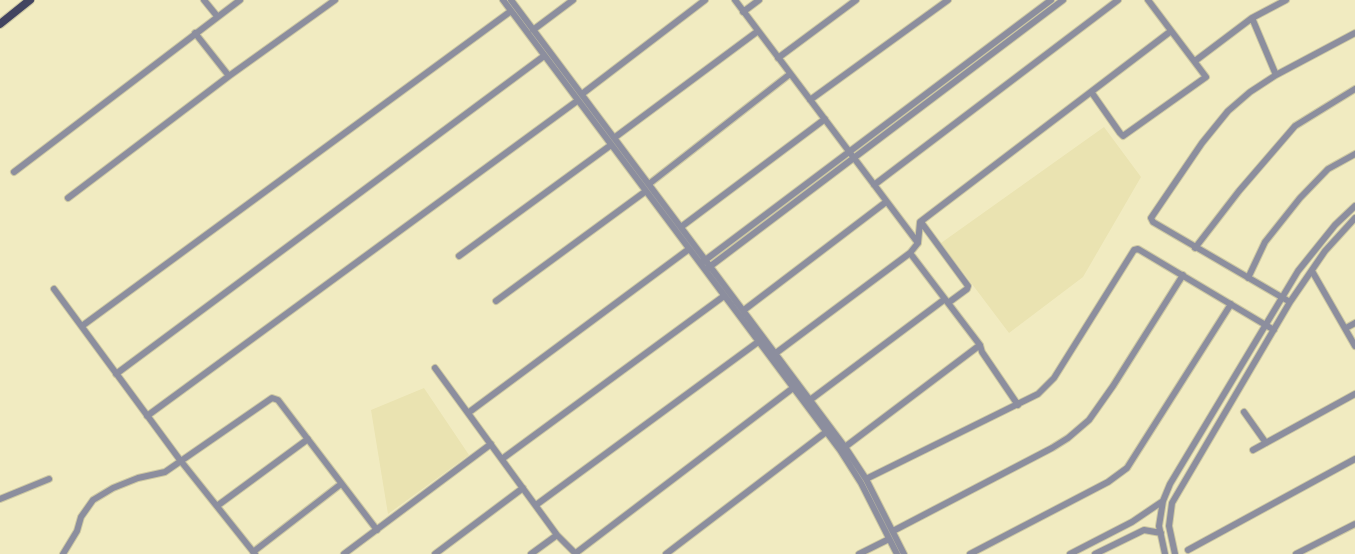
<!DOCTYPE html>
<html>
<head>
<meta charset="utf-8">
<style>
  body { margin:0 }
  canvas { display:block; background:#f1ebc1 }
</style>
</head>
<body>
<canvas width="1355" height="554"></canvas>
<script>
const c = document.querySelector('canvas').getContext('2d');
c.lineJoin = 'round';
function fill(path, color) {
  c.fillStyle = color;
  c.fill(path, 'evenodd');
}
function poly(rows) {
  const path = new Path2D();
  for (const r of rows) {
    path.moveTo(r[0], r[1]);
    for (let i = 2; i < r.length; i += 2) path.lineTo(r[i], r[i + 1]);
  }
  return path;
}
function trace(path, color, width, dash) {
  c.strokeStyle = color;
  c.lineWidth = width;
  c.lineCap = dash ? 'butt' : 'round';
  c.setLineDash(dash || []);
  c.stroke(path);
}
const built = poly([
  [1104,127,1141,177,1083,277,1009,333,941,243],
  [424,388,469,455,388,514,371,410]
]);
const minor = poly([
  [204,0,217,16],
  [503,0,840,450,861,483,897,554],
  [511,0,845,447,866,479,904,554],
  [735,0,918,243,910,253,980,345,982,352,1018,405],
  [743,12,759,0],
  [1252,18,1276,75],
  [533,30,573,0],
  [195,33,229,76],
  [778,58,856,0],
  [1195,61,1252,18,1286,0],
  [1092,93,1120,133,1123,136,1206,77,1148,0],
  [582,94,705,0],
  [810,100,948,0],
  [614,138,758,31],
  [14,172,240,0],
  [649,184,790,74],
  [874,185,1118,0],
  [68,198,229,76,335,0],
  [921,222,968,286,967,289,948,303],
  [681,227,825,119],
  [918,243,920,222,1171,31],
  [1195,248,1239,191,1295,126,1355,89],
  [459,256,611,145],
  [704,261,1051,0],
  [708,268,1063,0],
  [1312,271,1355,346],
  [1248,278,1265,242,1300,198,1328,169,1355,154],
  [54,289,180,460,255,554],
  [496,301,646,191],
  [1290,302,1153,222,1151,218,1202,143,1228,111,1250,92,1276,75,1355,33],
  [744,310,886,202],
  [82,326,511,11],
  [1346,328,1355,323],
  [776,353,910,253],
  [435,368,557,535,576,554],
  [116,374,544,56],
  [810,400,945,299],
  [1244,412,1266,443],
  [468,413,689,249],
  [147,416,577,101],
  [845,447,980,345],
  [1253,450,1355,394],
  [502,459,724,296],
  [866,479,1038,394,1054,378,1134,250,1138,249,1274,330],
  [0,499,49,479],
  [536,505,758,342],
  [217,506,308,439],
  [893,531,1052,448,1068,438,1089,420,1113,386,1183,275],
  [1188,550,1355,459],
  [253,552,341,484],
  [576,553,793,388],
  [63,554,77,531,81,517,93,500,113,488,138,478,165,472,272,398,278,400,377,530],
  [344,554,491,444],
  [435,554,523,488],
  [531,554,557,535],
  [666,554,826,432],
  [859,554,889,539],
  [970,554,1108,482,1127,468,1231,304],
  [1070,554,1132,522,1163,501],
  [1095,554,1144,530,1161,533],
  [1165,554,1159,526,1163,501,1170,484,1298,271,1335,225,1355,206],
  [1175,554,1169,526,1172,503,1290,302,1325,251,1355,218],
  [1296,554,1355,524]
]);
const major = poly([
  [0,24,30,0]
]);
fill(built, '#eae3b1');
trace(minor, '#cec9a3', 8);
trace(major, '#cec9a3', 10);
trace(minor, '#8c8e9e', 6);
trace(major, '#424460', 8);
</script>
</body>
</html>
